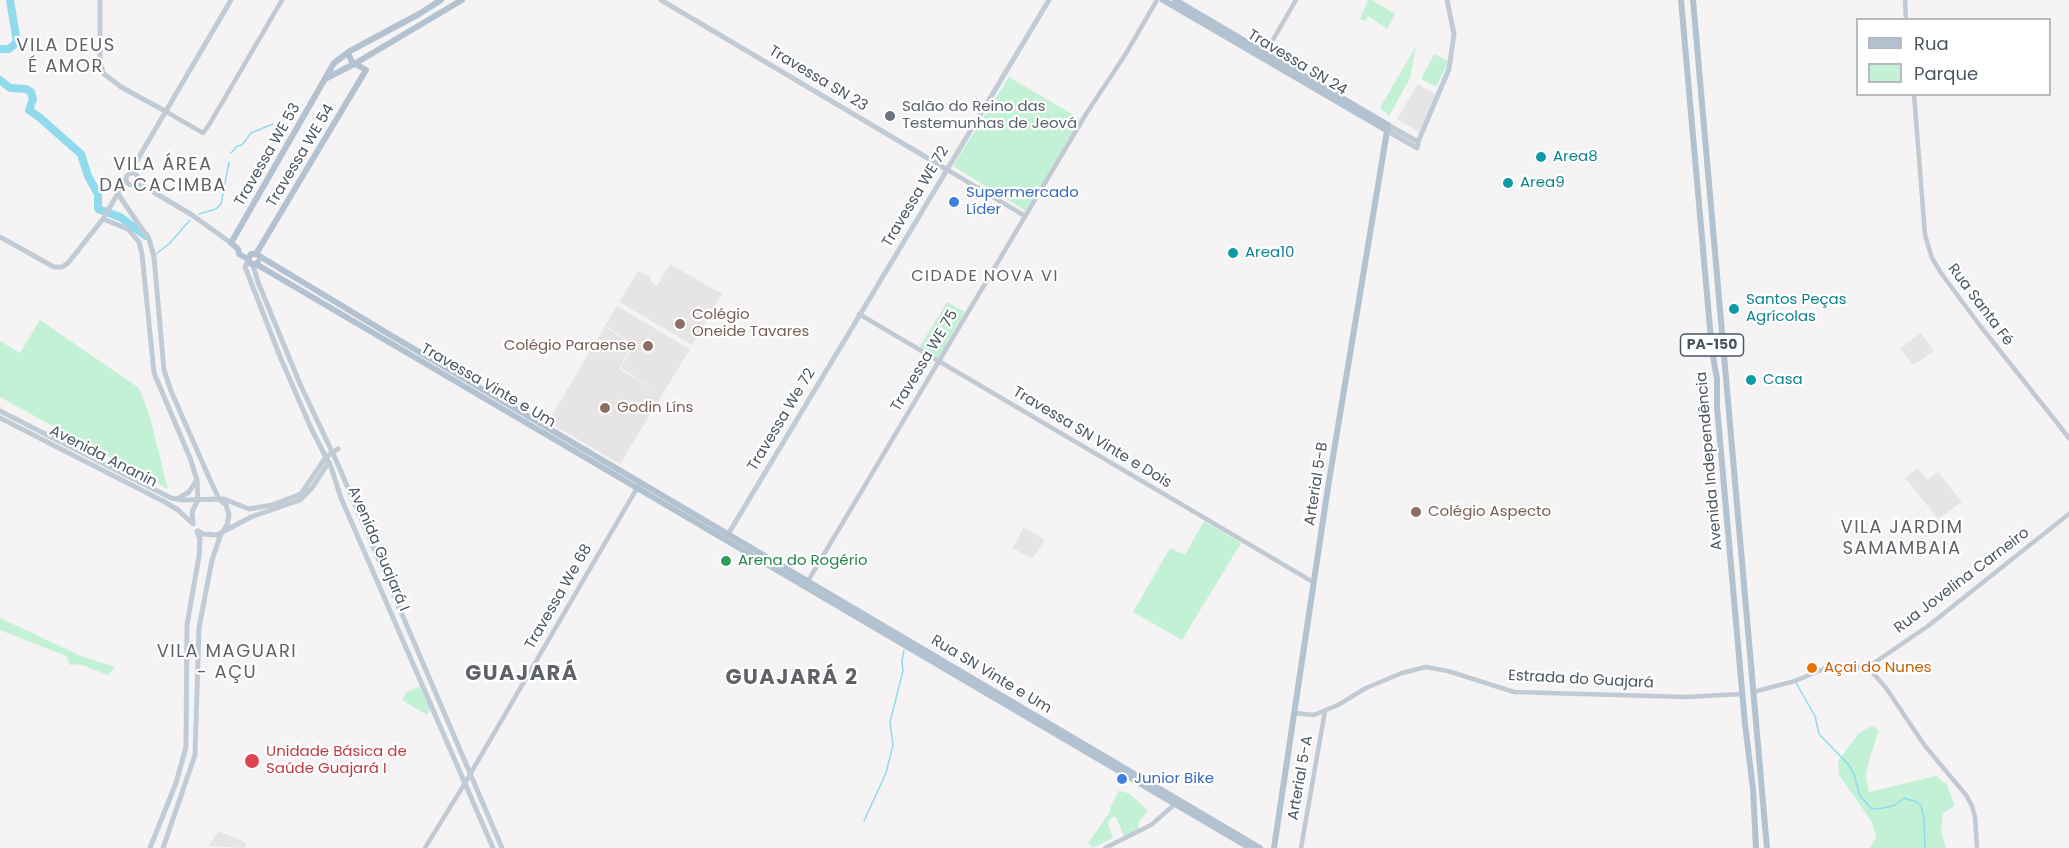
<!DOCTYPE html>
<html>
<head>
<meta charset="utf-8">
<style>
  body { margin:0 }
  #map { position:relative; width:2069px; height:848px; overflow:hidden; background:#f5f3f3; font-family:Poppins,sans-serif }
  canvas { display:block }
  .legend { position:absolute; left:1856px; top:18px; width:195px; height:78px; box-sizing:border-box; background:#fff; border:2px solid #b7bbc0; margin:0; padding:8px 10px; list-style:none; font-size:18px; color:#4a5661 }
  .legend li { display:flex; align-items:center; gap:12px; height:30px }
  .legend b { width:30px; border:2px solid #b7bbc0 }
</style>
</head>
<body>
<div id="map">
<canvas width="2069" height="848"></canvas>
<ul class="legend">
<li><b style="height:8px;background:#b3c2d1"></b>Rua</li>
<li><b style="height:16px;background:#c3f1d5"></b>Parque</li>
</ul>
</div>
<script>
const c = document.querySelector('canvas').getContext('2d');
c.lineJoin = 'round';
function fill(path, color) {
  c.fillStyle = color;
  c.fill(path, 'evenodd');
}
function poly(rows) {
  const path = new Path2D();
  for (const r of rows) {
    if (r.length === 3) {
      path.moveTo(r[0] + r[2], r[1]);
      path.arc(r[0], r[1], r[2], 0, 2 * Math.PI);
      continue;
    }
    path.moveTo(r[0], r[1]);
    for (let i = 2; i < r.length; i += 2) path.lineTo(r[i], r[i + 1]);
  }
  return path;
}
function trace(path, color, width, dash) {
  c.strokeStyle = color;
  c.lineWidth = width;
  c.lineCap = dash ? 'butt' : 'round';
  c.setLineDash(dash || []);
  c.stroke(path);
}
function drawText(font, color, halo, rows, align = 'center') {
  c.font = font + ' Poppins,sans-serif';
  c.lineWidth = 4.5;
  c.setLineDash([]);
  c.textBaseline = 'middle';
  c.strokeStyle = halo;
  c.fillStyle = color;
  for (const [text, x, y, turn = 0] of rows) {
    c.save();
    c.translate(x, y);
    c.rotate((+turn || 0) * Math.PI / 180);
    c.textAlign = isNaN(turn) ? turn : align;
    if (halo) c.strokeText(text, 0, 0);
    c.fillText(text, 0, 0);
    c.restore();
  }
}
const education = poly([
  [1418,84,1437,95,1419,132,1397,119],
  [670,264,722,294,692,345,619,302,638,271,651,277,650,280,657,286],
  [617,306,690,349,620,464,548,422,605,326,632,346,619,369,659,392,621,368,634,345,605,325],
  [1921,333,1934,351,1913,365,1900,349],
  [1918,468,1927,480,1938,472,1962,502,1938,519,1905,478],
  [1024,527,1045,540,1032,559,1013,548],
  [218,831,247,843,244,848,209,846]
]);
const green = poly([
  [1368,0,1372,0,1395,14,1387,29,1368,16,1365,21,1360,19],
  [1416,46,1410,78,1389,116,1380,108],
  [1434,54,1449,61,1436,87,1421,79],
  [1009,77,1080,119,1026,211,953,166],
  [947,302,965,312,938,358,919,348],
  [40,320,139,388,150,417,168,489,0,397,0,341,20,353],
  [1204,521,1241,543,1182,640,1133,612,1170,548,1185,555],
  [0,618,81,656,115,667,108,675,79,664,70,665,66,656,0,630],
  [421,686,431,709,427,715,402,700,407,692],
  [1872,726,1879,730,1869,760,1866,776,1869,792,1936,776,1947,785,1955,806,1943,813,1941,831,1946,848,1870,848,1876,838,1872,822,1839,775,1838,761,1859,733],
  [1119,791,1128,793,1148,810,1139,822,1138,830,1124,836,1116,817,1112,817,1108,822,1113,838,1092,848,1088,843,1110,812,1110,808]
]);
const stream = poly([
  [231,153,237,146,242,145,251,133,273,124],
  [199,214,216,209,221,204,229,162],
  [156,254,170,243,190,220],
  [1795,681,1815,716,1819,734,1848,764,1854,774,1860,796,1872,809,1884,808,1895,805,1904,798,1917,802,1921,806,1924,818,1925,848],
  [864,821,886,773,893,745,890,722,903,671,902,661,904,650]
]);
const river = poly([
  [0,49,9,49,17,42,10,0],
  [0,80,10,88,26,89,31,92,33,99,29,110,39,117,81,154,88,176,98,194,98,209,120,217,146,236]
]);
const tertiary = poly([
  [1905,0,1906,20],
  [1266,52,1296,0],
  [1914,94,1925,235,1932,258,1941,273,1978,323,2069,438],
  [165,111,203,133,209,125,282,0],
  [946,169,1025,216],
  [859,314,1313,582],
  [808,581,1086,114,1125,55,1157,0],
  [1868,667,1928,626,2069,514],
  [1868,667,1886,688,1925,746,1966,795,1972,806,1975,817,1977,848],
  [1753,692,1795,681,1826,668,1868,667],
  [1294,713,1314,715,1338,705,1366,688,1402,673,1426,667,1448,671,1514,692,1686,697,1742,694],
  [425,848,465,783,640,483],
  [1105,848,1151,825,1175,804],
  [1301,848,1325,711]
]);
const secondary = poly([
  [100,0,100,61,103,73,121,87,165,111],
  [661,0,946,169],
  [1388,125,1418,142],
  [1386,130,1417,148,1418,142,1449,69,1454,34,1447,0],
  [132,179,6],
  [129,174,231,0],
  [134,184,147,188,192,215,231,243],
  [118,194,149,239,154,257,164,370,171,391,211,482,219,499,226,505,229,515,227,525,221,534,212,560,199,628,195,755,163,848],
  [103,219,128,229,139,242,142,254,154,373,190,458,197,480,198,500],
  [0,237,54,267,62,267,68,263,103,219,126,179],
  [248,260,245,267,281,359,311,428,331,467,341,498,493,848],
  [253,265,258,282,300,384,336,460,502,848],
  [0,411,171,498,183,500,224,499,249,509,272,505,301,494,326,457,338,449],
  [0,418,163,501,178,510,192,523],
  [177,499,189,492,196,481],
  [193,524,192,512,198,500],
  [198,531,203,534,217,535,251,517,300,500,312,488,329,462],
  [727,536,1049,0],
  [150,848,176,783,186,747,187,625,199,556,200,539,197,531]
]);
const primary = poly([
  [1163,0,1386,130],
  [1175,0,1388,125,1328,487,1274,848],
  [1681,0,1712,351,1717,379,1717,407,1745,724,1753,789,1756,848],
  [1693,0,1767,848],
  [325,79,356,63,462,0],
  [256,254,366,70,352,62,348,53],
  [248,259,251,254,256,254,387,333,1260,848],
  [258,262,256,264,251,264,248,259,239,254,238,249,231,243,334,63,350,51,419,14,441,0],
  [256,264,1250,848]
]);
const markers = [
  [890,116,6,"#6b7280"],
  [1541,157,6,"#0f9aa8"],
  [1508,183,6,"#0f9aa8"],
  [954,202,6,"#3f7fe0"],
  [1233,253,6,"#0f9aa8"],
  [1734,309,6,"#0f9aa8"],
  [680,324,6,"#8d6e63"],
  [648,346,6,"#8d6e63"],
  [1751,380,6,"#0f9aa8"],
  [605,408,6,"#8d6e63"],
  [1416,512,6,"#8d6e63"],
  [726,561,6,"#2e9e5b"],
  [1812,668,6,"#e8710a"],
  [252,761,8,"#e0444e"],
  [1122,779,6,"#3f7fe0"]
];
const shields = [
  [1712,345,63]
];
const shieldNames = [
  ["PA-150",1712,345]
];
const streetNames = [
  ["Travessa SN 24",1297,63,31],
  ["Travessa SN 23",818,79,31],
  ["Travessa WE 53",268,155,-60],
  ["Travessa WE 54",301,156,-59],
  ["Travessa WE 72",916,197,-59],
  ["Rua Santa Fé",1980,305,53],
  ["Travessa WE 75",925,361,-59],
  ["Travessa Vinte e Um",488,386,30],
  ["Travessa We 72",782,420,-59],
  ["Travessa SN Vinte e Dois",1092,438,31],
  ["Avenida Ananin",103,457,27],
  ["Avenida Independência",1710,461,-95],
  ["Arterial 5-B",1317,484,-81],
  ["Avenida Guajará I",378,549,67],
  ["Rua Jovelina Carneiro",1962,581,-37],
  ["Travessa We 68",559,597,-60],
  ["Rua SN Vinte e Um",991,675,31],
  ["Estrada do Guajará",1581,680,3],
  ["Arterial 5-A",1301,778,-80]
];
const worshipNames = [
  ["Salão do Reino das",902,107],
  ["Testemunhas de Jeová",902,124]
];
const cultureNames = [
  ["Area8",1553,157],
  ["Area9",1520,183],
  ["Area10",1245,253],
  ["Santos Peças",1746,300],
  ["Agrícolas",1746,317],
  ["Casa",1763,380]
];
const shopNames = [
  ["Supermercado",966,193],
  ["Líder",966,210],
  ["Junior Bike",1134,779]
];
const educationNames = [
  ["Colégio",692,315],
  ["Oneide Tavares",692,332],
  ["Colégio Paraense",636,346,"right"],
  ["Godin Líns",617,408],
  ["Colégio Aspecto",1428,512]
];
const leisureNames = [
  ["Arena do Rogério",738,561]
];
const foodNames = [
  ["Açai do Nunes",1824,668]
];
const healthNames = [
  ["Unidade Básica de",266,752],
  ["Saúde Guajará I",266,769]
];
const neighbourhoodNames = [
  ["CIDADE NOVA VI",985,277]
];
const quarterNames = [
  ["VILA DEUS",66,46],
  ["É AMOR",66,67],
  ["VILA ÁREA",163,165],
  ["DA CACIMBA",163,186],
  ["VILA JARDIM",1902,528],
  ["SAMAMBAIA",1902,549],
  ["VILA MAGUARI",227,652],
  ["- AÇU",227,673]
];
const districtNames = [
  ["GUAJARÁ",522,675],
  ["GUAJARÁ 2",792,679]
];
fill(education, '#e6e4e5');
fill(green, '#c3f1d5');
trace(stream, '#90daee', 1.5);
trace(river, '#90daee', 8);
trace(tertiary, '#c1cad2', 4.5);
trace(secondary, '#c1cbd6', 5);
trace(primary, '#b3c2d1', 6);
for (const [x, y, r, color] of markers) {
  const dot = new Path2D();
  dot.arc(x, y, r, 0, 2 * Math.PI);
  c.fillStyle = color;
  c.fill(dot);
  trace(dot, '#fff', 2);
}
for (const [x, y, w] of shields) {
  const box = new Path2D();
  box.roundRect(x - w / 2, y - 11, w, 22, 4.5);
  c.fillStyle = '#fff';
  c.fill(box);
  trace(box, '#4a5661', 1.5);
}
drawText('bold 14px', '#4a5661', null, shieldNames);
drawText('15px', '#4a5661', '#fff', streetNames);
drawText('15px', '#5b616d', '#fff', worshipNames, 'left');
drawText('15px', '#0d838f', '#fff', cultureNames, 'left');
drawText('15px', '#366cbe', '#fff', shopNames, 'left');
drawText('15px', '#785e54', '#fff', educationNames, 'left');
drawText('15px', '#27864d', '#fff', leisureNames, 'left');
drawText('15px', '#c56008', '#fff', foodNames, 'left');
drawText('15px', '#be3a42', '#fff', healthNames, 'left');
c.letterSpacing = '1.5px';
drawText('16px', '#5f6368', '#fff', neighbourhoodNames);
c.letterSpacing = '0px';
c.letterSpacing = '1.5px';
drawText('18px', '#5f6368', '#fff', quarterNames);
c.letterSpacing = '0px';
c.letterSpacing = '1.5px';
drawText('bold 21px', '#5f6368', '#fff', districtNames);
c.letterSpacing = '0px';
</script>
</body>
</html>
